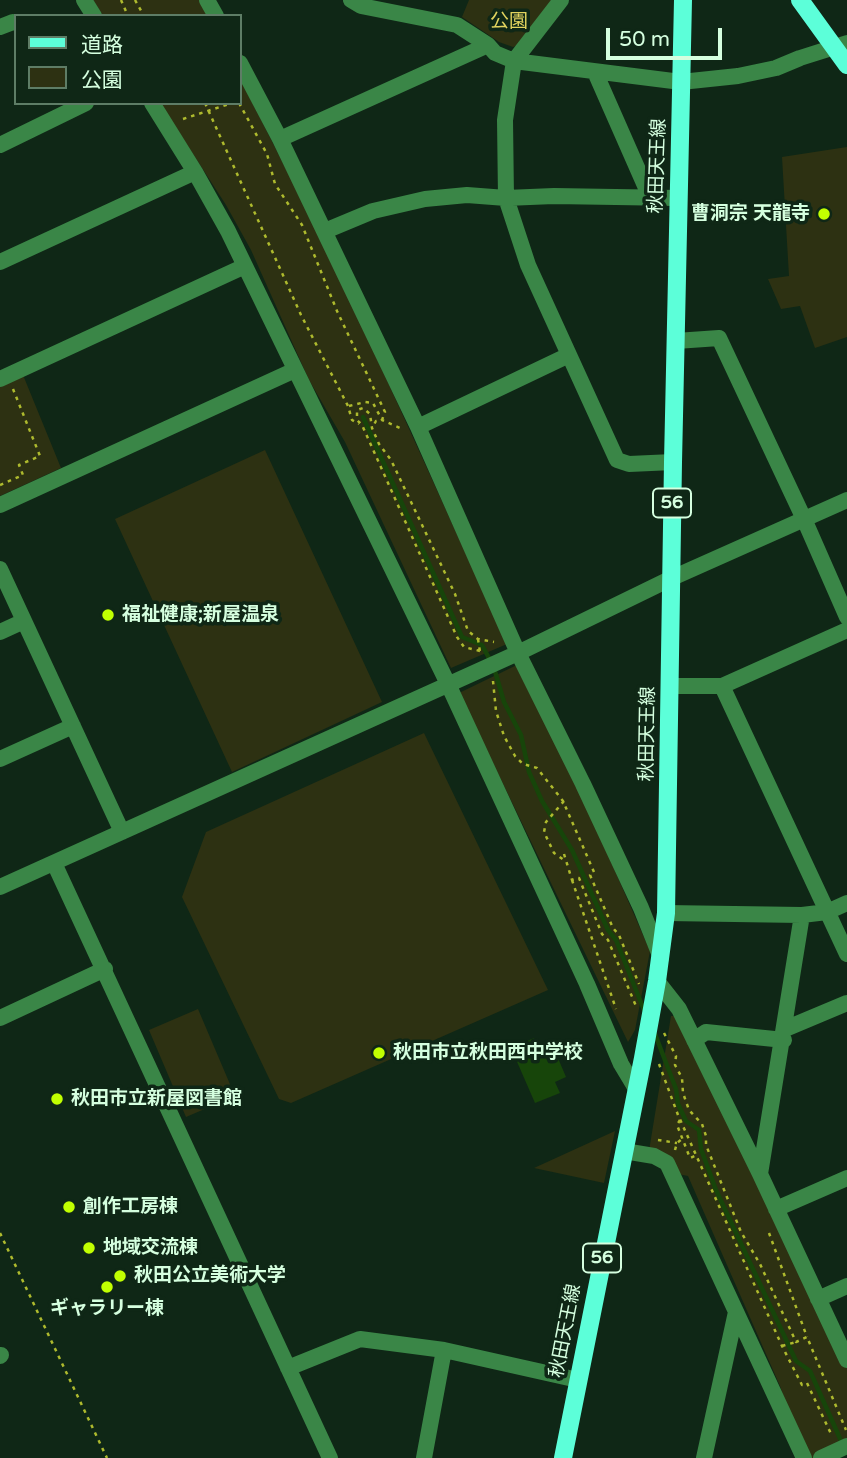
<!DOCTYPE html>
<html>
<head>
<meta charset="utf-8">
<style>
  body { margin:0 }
  #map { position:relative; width:847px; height:1458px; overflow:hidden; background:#0f2716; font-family:"Varela Round","Noto Sans JP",sans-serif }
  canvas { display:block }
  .legend { position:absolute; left:14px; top:14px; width:228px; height:91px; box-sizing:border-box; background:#0f2716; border:2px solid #5e7d66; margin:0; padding:9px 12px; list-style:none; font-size:21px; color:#d5ffdf }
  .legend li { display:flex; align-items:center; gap:14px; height:35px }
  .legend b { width:35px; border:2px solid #5e7d66 }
  .scale { position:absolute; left:606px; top:28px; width:116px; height:32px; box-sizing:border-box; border:4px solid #d5ffdf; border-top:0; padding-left:9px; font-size:21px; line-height:24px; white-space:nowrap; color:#d5ffdf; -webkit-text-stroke:5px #0f2716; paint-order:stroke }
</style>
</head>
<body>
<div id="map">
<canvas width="847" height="1458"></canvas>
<ul class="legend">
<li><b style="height:9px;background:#5cffd9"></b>道路</li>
<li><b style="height:19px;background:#2d3112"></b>公園</li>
</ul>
<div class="scale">50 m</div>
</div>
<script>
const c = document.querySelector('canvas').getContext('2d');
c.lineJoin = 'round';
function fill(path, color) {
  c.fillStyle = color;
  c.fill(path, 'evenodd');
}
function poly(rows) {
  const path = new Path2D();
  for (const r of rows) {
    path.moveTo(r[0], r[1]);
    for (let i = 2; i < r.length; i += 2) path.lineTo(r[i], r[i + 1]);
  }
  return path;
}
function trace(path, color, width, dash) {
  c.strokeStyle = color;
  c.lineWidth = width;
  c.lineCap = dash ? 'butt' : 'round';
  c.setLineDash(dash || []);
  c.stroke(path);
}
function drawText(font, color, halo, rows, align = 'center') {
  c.font = font + ' "Varela Round","Noto Sans JP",sans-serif';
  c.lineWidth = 7;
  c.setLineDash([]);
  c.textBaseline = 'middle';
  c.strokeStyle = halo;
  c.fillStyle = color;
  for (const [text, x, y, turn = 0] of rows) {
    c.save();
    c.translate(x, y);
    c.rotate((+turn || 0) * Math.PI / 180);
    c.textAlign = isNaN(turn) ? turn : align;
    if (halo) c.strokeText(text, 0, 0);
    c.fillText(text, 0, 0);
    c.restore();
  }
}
const green = poly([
  [93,0,200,0,208,16,103,16],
  [469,0,554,0,523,43,513,47,499,42,462,17],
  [240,78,334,264,507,644,451,668,345,442,309,380,251,250,226,205,160,103,240,103],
  [847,147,847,337,815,348,800,306,781,309,768,279,789,276,782,157],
  [23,375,61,468,0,496,0,385],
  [265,450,382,702,232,772,115,519],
  [519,664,573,775,650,951,635,1030,628,1042,459,693],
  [424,733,548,990,291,1103,279,1099,182,897,206,832],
  [198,1009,235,1096,186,1117,149,1030],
  [671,1016,678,1016,847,1360,847,1446,820,1458,804,1458,780,1386,688,1176,668,1172,648,1157],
  [615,1131,604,1183,534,1168]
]);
const water = poly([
  [534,1038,539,1050,552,1044,566,1077,555,1082,560,1093,535,1103,511,1048]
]);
const stream = poly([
  [363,417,462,637,482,645,490,660],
  [494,668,504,702,521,735,529,772,542,801,572,850,608,930,616,940,644,1010],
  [655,1034,676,1089,678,1104,686,1121,699,1130,701,1149,716,1190,796,1361,810,1371,842,1443]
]);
const path = poly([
  [121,0,128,16],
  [135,0,144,16],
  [205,103,301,315,348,406,352,420,359,424],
  [239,103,267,154,275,184,302,225,337,311,385,412,382,420,376,421,372,428],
  [183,119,232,103],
  [349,406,365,402,373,403,382,420,400,428],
  [0,485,23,475,19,465,40,456,13,389],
  [478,639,480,652],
  [480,651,464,647,457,637,362,425,357,420,357,410,363,408,370,414,372,428,379,444,391,460,455,594,468,631,478,639,494,642],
  [493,681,496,711,504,736,515,756,523,764,537,768,563,801,594,872,590,875,613,928,619,935,639,984],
  [564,801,546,822,544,832,554,853,564,860],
  [564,854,572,880,579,878,602,934,608,940,636,1006],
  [572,880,616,1009],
  [664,1033,676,1056,675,1065,682,1078,683,1093,689,1110,702,1124,706,1136,706,1145,741,1232,760,1264,796,1342,807,1337,846,1430],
  [659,1064,678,1115,782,1346,802,1385,807,1383,832,1436],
  [680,1120,677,1125,690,1158,697,1155],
  [658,1140,677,1143],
  [675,1150,677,1143,682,1139],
  [0,1233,107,1458],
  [769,1233,807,1337],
  [782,1346,796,1342]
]);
const minor = poly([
  [84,0,94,16],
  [207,0,216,16],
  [351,0,361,6,457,25,488,45,495,53,514,61,681,82,738,76,776,68,800,58,847,43],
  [561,0,514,61,505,120,506,198,528,265,617,460,629,464,673,462],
  [0,27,13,22,16,23],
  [240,63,280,139,418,427,518,653,583,784,641,908,661,958],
  [595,72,650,197],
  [152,103,195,172,228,231,448,684,587,984,621,1064,636,1089],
  [280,139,488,45],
  [0,145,86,103],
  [325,231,373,211,425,199,467,195,506,198,554,196,677,198],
  [0,262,195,172],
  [676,341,719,338,804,519,847,617],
  [0,379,245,266],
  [418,427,569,355],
  [0,505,295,370],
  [0,569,122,832],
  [0,632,24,621],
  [670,686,722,686,847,954],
  [722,686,847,630],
  [0,759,73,726],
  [54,863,330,1458],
  [0,887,518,653,672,578,847,500],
  [666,913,802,915,827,912,847,903],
  [657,981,679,1009,760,1174,847,1360],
  [0,1018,105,969],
  [785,1029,847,1003],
  [694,1040,706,1032,784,1040],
  [624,1151,654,1156,667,1163,804,1458],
  [760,1174,802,915],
  [776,1209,847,1178],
  [818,1299,847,1286],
  [0,1356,1,1355],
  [288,1368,360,1339,444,1350,578,1380],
  [424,1458,444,1350],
  [704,1458,736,1312],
  [821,1458,847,1446]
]);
const major = poly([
  [800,0,847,65],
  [563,1458,643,1058,657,981,666,913,673,462,683,0]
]);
const markers = [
  [824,214,7,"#c1ff01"],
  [108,615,7,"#c1ff01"],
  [379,1053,7,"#c1ff01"],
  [57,1099,7,"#c1ff01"],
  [69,1207,7,"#c1ff01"],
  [89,1248,7,"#c1ff01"],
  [120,1276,7,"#c1ff01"],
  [107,1287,7,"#c1ff01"]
];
const shields = [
  [672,503,38],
  [602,1258,38]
];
const shieldNames = [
  ["56",672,503],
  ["56",602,1258]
];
const parkNames = [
  ["公園",509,22]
];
const streetNames = [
  ["秋田天王線",658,166,-88],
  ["秋田天王線",648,734,-89],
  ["秋田天王線",566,1331,-79]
];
const poiNames = [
  ["曹洞宗 天龍寺",810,214,"right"],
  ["福祉健康;新屋温泉",122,615],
  ["秋田市立秋田西中学校",393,1053],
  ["秋田市立新屋図書館",71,1099],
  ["創作工房棟",83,1207],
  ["地域交流棟",103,1248],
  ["秋田公立美術大学",134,1276],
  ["ギャラリー棟",107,1309,"center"]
];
fill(green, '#2d3112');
fill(water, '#17450a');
trace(stream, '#17450a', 4.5);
trace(path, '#aeba2e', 2.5, [3.5, 5]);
trace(minor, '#3a8647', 16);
trace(major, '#5cffd9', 18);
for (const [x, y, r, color] of markers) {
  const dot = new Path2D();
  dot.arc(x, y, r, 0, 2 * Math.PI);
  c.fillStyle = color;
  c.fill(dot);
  trace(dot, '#0f2716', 2.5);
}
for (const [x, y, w] of shields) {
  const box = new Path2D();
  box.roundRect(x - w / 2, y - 14.5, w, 29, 5);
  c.fillStyle = '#0f2716';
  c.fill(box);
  trace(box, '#d5ffdf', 2);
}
drawText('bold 18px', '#d5ffdf', null, shieldNames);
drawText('19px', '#e1d35e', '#0f2716', parkNames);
drawText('19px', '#d5ffdf', '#0f2716', streetNames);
drawText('bold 19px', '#d5ffdf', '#0f2716', poiNames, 'left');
</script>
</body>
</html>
